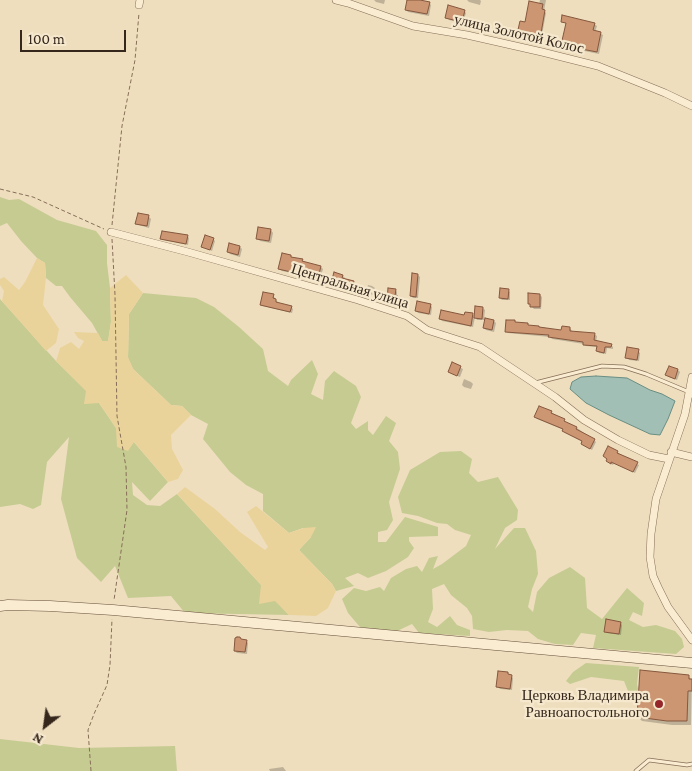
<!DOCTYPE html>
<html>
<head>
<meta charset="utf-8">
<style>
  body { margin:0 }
  #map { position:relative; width:692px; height:771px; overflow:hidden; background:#eedebe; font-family:"Crimson Pro",serif }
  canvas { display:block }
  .north { position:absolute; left:20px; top:701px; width:50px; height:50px; -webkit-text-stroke:4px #f5e8cd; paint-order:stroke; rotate:210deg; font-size:14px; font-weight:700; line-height:20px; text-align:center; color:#35271c }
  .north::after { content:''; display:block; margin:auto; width:18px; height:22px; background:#35271c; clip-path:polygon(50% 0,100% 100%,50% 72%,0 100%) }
  .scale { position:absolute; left:20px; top:30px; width:106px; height:22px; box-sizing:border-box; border:2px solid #35271c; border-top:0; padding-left:6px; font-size:15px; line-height:18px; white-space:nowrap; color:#35271c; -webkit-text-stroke:4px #f5e8cd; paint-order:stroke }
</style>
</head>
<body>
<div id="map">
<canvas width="692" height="771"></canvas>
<div class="north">N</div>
<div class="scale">100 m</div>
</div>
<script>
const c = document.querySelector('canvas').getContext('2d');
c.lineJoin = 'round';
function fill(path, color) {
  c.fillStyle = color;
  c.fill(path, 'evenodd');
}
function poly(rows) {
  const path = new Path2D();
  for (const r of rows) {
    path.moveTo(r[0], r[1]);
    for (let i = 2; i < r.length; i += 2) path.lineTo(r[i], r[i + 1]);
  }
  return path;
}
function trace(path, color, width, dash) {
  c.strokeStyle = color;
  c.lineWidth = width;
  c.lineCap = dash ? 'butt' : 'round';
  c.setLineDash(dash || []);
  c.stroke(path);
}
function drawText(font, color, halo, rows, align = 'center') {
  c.font = font + ' "Crimson Pro",serif';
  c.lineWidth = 4.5;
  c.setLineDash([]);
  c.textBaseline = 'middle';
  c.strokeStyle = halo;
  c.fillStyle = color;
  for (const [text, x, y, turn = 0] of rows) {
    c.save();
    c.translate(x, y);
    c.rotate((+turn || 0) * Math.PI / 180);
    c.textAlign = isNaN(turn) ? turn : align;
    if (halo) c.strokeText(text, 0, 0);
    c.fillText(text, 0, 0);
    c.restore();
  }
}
const green = poly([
  [0,197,9,200,19,199,57,220,96,231,107,245,107,263,110,288,111,322,108,342,102,341,92,323,70,297,62,286,56,286,46,278,45,263,37,258,21,241,7,223,0,226],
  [143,293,196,298,214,307,239,327,263,349,268,371,288,386,291,380,312,360,318,374,311,394,323,400,325,381,334,371,356,386,361,397,351,423,356,429,368,421,368,430,373,435,386,416,396,423,389,441,398,452,400,469,389,502,393,520,387,530,378,532,378,542,386,542,405,517,438,527,438,536,409,537,409,541,414,548,408,557,386,571,368,578,358,573,345,578,354,586,336,591,332,584,299,550,311,537,303,528,289,533,263,511,263,494,246,485,230,472,203,439,208,424,191,415,182,406,171,405,133,369,128,358,129,314],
  [0,299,56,361,99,403,116,428,133,441,168,482,150,501,132,482,133,495,147,505,160,506,177,494,289,615,185,613,171,596,128,598,115,566,101,582,77,558,61,499,69,437,47,462,41,505,33,509,20,504,0,507],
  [461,451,472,459,469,473,478,482,498,477,518,510,517,520,505,528,495,549,514,528,525,528,536,551,538,574,532,589,528,607,533,612,537,592,549,578,570,567,585,578,587,608,602,619,627,588,644,603,642,616,633,612,629,620,643,627,656,625,675,631,682,639,684,647,676,654,593,648,596,635,581,633,573,645,555,644,538,639,528,631,507,630,489,632,473,629,472,616,467,608,451,595,444,584,432,589,433,609,428,622,437,627,450,616,457,625,470,630,470,636,419,633,412,624,397,631,377,630,360,627,348,613,342,599,354,588,366,591,380,587,384,591,391,578,406,569,417,566,422,572,429,558,438,556,433,569,442,564,466,546,471,535,455,530,447,524,437,523,418,516,402,513,398,497,410,470,440,452],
  [586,663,639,667,637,684,638,689,636,696,630,696,624,681,591,677,570,684,566,681,573,672],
  [0,739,79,748,175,746,177,771,0,771]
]);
const sand = poly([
  [37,258,45,263,46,278,43,305,59,329,56,343,46,351,2,301,4,291,0,285,0,279,4,277,19,290,25,282],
  [126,275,143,293,129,314,128,357,133,369,171,405,182,406,191,415,171,435,172,449,183,470,178,479,168,482,134,442,128,451,117,447,116,428,99,403,84,404,86,391,56,361,58,355,60,348,71,342,79,349,84,341,78,338,74,332,98,333,102,341,108,341,111,322,110,288],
  [185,487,215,509,240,532,265,550,268,547,247,512,256,506,289,533,304,528,316,527,311,537,299,550,332,584,336,591,328,608,316,616,289,615,275,601,259,604,261,585,177,494]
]);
const water = poly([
  [596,376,627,378,650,390,662,394,675,401,668,419,660,435,650,434,609,415,586,403,570,389,572,382,581,377,596,376]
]);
const shadow = poly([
  [374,0,385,0,384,4,376,2],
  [412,0,429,3,431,5,429,16,408,12,406,10],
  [467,0,480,0,481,1,480,5,469,2],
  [540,0,546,0,544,11,546,13,541,40,521,35,518,33,539,4],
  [464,11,466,13,463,23,449,20,447,17],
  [562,21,594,24,597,26,595,32,600,33,603,35,599,54,565,47,562,44,567,24],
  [149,217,151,219,149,228,139,225,137,223],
  [259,228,271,230,273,233,271,243,260,241,258,239],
  [187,236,189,238,188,245,164,240,162,238],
  [213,239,215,241,212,251,205,248,203,246],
  [230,245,240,247,242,249,240,257,230,254,228,252],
  [291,257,293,259,302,261,304,263,321,267,323,269,320,279,282,271,279,269],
  [418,275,420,277,418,298,413,298,411,296],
  [343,276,345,278,344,280,354,282,356,284,354,290,334,284,332,282],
  [368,285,372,286,375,288,373,295,368,293,366,291],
  [395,290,397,292,397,297,399,299,399,303,390,302,388,300],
  [508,290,510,292,510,300,502,300,500,298],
  [540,295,542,297,541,309,534,309,532,307],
  [273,296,275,298,275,300,278,302,278,303,291,307,293,309,292,313,263,306,261,304],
  [430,305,432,307,431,315,418,313,416,310],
  [483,308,485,310,484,319,494,321,496,323,494,332,486,330,484,328,485,320,477,320,475,317,473,327,442,321,440,319,465,317,466,313,473,314,475,317],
  [515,322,516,323,527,324,529,326,562,331,570,328,572,331,572,333,594,334,597,336,596,342,611,345,613,347,613,349,607,348,606,354,599,353,597,351,598,347,586,346,584,344,552,339,550,337,508,333,506,331],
  [638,351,640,353,639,361,629,360,627,357],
  [453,364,463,369,460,377,452,374],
  [678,370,680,372,677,380,669,377,667,375],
  [464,379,471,382,473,384,471,389,464,387,462,385],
  [551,412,564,420,566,423,577,428,594,440,596,442,592,450,584,445,583,442,565,433,563,431,564,430,537,419,535,417],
  [617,452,639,465,635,473,614,463,613,465,609,463],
  [620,623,622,625,621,635,607,633,605,631],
  [246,641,248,643,247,654,237,653,235,651],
  [507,673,513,678,512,690,500,689,498,687],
  [688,676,692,680,691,725,672,725,642,721,638,717],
  [283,767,286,771,270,771,269,769]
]);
const building = poly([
  [407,0,420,0,430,2,427,14,405,10,407,0],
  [529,1,543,4,542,9,545,10,540,39,517,34,520,21,525,22,529,1],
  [448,5,465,10,462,22,445,18,448,5],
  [562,15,595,23,593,30,601,32,597,52,561,45,566,23,561,22,562,15],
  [138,213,149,215,147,226,135,224,138,213],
  [258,227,271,229,269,241,256,239,258,227],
  [162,231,188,235,186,244,160,239,162,231],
  [205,235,214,238,210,250,201,247,205,235],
  [229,243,240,246,238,255,227,252,229,243],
  [282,253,291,255,291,257,303,259,302,261,321,266,318,278,278,269,282,253],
  [334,272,343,275,342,278,354,281,352,288,331,283,334,272],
  [412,273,418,274,416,297,410,296,412,273],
  [388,288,396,289,395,296,398,296,397,301,387,300,388,288],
  [500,288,509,289,508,299,499,298,500,288],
  [263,292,274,294,273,298,276,299,276,302,292,306,290,312,260,305,263,292],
  [528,293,540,294,540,307,530,307,530,304,528,304,528,293],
  [417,301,431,304,429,314,415,311,417,301],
  [475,306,483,307,482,319,474,318,475,306],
  [441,310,464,315,465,312,473,313,471,326,439,319,441,310],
  [485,318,494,320,492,330,483,328,485,318],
  [506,320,515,320,515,322,528,323,528,325,539,326,539,327,561,330,562,326,570,327,570,331,595,333,594,340,612,344,611,347,605,347,604,353,596,351,597,346,583,345,583,342,548,337,549,335,505,332,506,320],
  [627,347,639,349,637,360,625,358,627,347],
  [452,362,461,366,457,376,448,372,452,362],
  [669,366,678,369,675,379,665,375,669,366],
  [539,406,552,411,551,413,565,419,564,421,577,427,576,429,595,439,590,449,581,444,582,441,562,431,563,429,534,417,539,406],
  [608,446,618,451,617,453,638,462,633,472,611,462,611,464,606,461,607,459,603,456,608,446],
  [606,619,621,622,619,634,604,632,606,619],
  [237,637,240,637,241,639,247,640,245,652,234,651,235,638,237,637],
  [640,670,689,675,689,679,692,679,692,691,688,691,687,721,667,721,637,717,640,670],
  [498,671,508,672,508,674,512,675,510,689,496,687,498,671]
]);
const path = poly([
  [0,189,33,197,104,229],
  [112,225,122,126,135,60,139,13],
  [112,239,115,295,117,416,126,467,127,510,114,600],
  [91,771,88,730,94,714,107,685,110,665,112,619]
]);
const service = poly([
  [535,383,602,366,624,367,646,374,689,392,692,396],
  [636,771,649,760,687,765,692,764]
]);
const minor = poly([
  [336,0,348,3,413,26,467,35,542,52,598,66,665,93,692,106],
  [139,5,140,0],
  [111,232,188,252,358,300,407,316,427,330,480,347,555,397,584,420,618,440,649,455,669,459],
  [692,377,685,414,656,499,651,534,650,557,653,576,658,587,668,607,692,640],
  [671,452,692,457]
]);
const secondary = poly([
  [0,606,8,605,50,606,113,610,692,663]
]);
const markers = [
  [659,704,5,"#95272b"]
];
const streetNames = [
  ["улица Золотой Колос",519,34,13],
  ["Центральная улица",350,286,17]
];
const poiNames = [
  ["Церковь Владимира",649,695],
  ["Равноапостольного",649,712]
];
fill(green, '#c6cb92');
fill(sand, '#ead39a');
fill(water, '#a1bfb5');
trace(water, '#698d83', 1);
fill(shadow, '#0003');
fill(building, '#cc9673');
trace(building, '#85573d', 1);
trace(service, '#866e57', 4.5);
trace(minor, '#866e57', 8);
trace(secondary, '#674f3a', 11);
trace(path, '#866e57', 1, [4, 2.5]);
trace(service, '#f9ecd1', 3);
trace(minor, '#f9ecd1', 7);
trace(secondary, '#f9ecd1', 10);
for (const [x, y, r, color] of markers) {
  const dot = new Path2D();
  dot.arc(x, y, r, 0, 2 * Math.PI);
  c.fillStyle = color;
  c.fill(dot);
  trace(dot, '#f5e8cd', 2);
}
drawText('15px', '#35271c', '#f5e8cd', streetNames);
drawText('15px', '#35271c', '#f5e8cd', poiNames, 'right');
</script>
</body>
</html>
